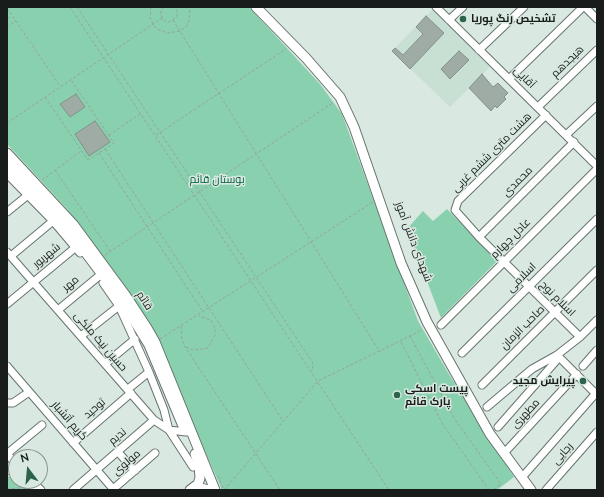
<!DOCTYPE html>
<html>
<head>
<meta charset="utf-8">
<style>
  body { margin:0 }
  #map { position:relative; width:604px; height:497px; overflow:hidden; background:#d9e8e0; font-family:"Nunito Sans",sans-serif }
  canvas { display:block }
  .frame { position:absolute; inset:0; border:8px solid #181d1b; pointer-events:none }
  .north { position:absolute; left:8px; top:449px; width:40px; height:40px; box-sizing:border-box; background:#d9e8e0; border:1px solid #8c9791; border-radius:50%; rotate:344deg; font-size:11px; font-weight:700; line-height:16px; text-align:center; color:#181d1b }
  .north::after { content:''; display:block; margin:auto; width:14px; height:18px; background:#2c634b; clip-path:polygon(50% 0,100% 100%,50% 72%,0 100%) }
</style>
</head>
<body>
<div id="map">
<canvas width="604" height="497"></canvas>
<div class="frame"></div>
<div class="north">N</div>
</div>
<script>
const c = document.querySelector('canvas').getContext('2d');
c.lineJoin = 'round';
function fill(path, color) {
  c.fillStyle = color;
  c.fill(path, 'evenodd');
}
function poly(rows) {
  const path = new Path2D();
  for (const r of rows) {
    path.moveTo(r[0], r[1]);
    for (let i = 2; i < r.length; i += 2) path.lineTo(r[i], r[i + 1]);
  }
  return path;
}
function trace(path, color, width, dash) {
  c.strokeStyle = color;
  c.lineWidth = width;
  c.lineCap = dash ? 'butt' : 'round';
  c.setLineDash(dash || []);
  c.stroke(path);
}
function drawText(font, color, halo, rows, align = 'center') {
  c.font = font + ' "Nunito Sans",Cairo,sans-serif';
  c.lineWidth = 3;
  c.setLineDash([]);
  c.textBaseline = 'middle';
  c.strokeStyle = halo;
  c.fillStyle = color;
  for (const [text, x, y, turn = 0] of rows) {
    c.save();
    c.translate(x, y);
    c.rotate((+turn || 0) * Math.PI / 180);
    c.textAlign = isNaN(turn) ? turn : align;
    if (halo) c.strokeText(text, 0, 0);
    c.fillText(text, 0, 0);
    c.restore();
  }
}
const built = poly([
  [432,10,490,67,450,107,392,51]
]);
const green = poly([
  [7,7,249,7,320,84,342,114,418,321,450,376,514,477,497,490,222,490,153,333,68,210,7,144],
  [447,209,497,261,441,318,407,229,423,211,433,221],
  [7,476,11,477,25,490,7,490]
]);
const building = poly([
  [426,16,444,33,410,69,392,51,395,48,403,55,423,34,416,27,426,16],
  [459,51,469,60,450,79,441,69,459,51],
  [482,74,493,87,498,83,508,93,504,97,506,99,497,108,495,106,491,111,469,88,482,74],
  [76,94,85,107,70,117,60,104,76,94],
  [95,121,110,142,89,156,75,134,95,121]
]);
const path = poly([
  [70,7,389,490],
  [77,7,313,363,312,371],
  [151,7,150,18,153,24,157,29,168,33,180,31,186,27,189,21,190,7],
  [164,7,161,10,161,15,163,20,168,22,173,20,177,16,177,11,174,7],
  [7,8,60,86],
  [7,19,11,16],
  [173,20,380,352],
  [7,27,16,21],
  [45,97,88,160,114,143,71,80],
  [7,123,162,18],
  [109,135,140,114],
  [156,135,286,49],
  [105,149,283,421],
  [99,153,203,312],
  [55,170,110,251],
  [42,180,81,151],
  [105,255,334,102],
  [181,326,182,340,185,347,280,490],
  [410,336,454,418,501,484,493,490],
  [160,339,373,202],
  [401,342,442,423,489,490],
  [186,347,193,350,208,348,215,335,215,328,211,320,199,316],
  [218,476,224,490],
  [7,489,21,488],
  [224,490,318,381,422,330]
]);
const minor = poly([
  [436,7,597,166],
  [585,7,597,19],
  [449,20,463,7],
  [479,50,524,7],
  [509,79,583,7],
  [538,107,597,50],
  [546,115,458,201,455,210,479,237,580,337],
  [566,135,597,106],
  [7,174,53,221,80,253],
  [7,212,28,195],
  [479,237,574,142],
  [7,252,154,420,169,430,186,432],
  [11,256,53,221],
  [103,283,119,306,149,372,164,410,169,430,193,467],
  [7,304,76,247],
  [58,310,99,276],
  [441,325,597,169],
  [81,336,119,306],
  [462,353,597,219],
  [557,355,597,395],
  [105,364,135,339],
  [7,366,114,490],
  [583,366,597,350],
  [482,385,597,270],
  [128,389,149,372],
  [7,403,13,403,29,392],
  [487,407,532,369,557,355,580,337,597,320],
  [498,427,556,361,557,355],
  [73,443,131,393],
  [507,450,577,374],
  [118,452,135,471],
  [7,453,15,464],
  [8,453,42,425],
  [7,470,13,471,16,474],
  [525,474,597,392],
  [23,481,32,490],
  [32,481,41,490],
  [73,490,154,420],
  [112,490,155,453],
  [546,490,597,432]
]);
const major = poly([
  [256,7,306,58,340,97,354,127,401,263,427,322,490,434,531,490],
  [7,153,73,224,126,296,147,328,155,342,215,490],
  [7,164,61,220,122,301,149,345,183,426],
  [190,490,198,484,200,478,199,465,195,454],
  [192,490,200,488,209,490]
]);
const markers = [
  [463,19,4,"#2c634b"],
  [583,381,4,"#2c634b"],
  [397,395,4,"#2c634b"]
];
const poiNames = [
  ["تشخیص رنگ پوریا",471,19],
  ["پیرایش مجید",575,381,"right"],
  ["پیست اسکی",405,389],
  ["پارک قائم",405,402]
];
const streetNames = [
  ["هیجدهم",568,62,-44],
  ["آقایی",524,78,45],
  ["هشت متری ششم غربی",492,153,-45],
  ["محمدی",518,182,-45],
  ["عادل چهارم",511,239,-45],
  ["شهدای دانش آموز",413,242,69],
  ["شهریور",47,256,-40],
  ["اسلامی",522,278,-45],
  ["مهر",71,284,-39],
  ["اسلام نوح",557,299,45],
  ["قائم",144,301,57],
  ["صاحب الزمان",523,328,-45],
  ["حسین نیک ملکی",100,342,49],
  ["توحید",95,409,-41],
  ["مطهری",526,414,-47],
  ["کریم آتشبار",69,421,49],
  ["ندیم",118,437,-41],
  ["رجایی",563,454,-49],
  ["مولوی",127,463,-41]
];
const parkNames = [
  ["بوستان قائم",217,180]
];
fill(built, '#c8dfd3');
fill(green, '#89d1ae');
fill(building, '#9eaca5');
trace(building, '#84928a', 1);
trace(minor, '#67746d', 9);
trace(major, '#67746d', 11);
trace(path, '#97a39d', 1, [3, 2]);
trace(minor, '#fff', 7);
trace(major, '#fff', 9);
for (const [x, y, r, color] of markers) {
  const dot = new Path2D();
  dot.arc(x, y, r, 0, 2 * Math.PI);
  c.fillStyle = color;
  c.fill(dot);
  trace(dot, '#d9e8e0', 1.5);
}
drawText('bold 11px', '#181d1b', '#d9e8e0', poiNames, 'left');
drawText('11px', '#181d1b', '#d9e8e0', streetNames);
drawText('11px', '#005f40', '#d9e8e0', parkNames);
</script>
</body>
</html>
